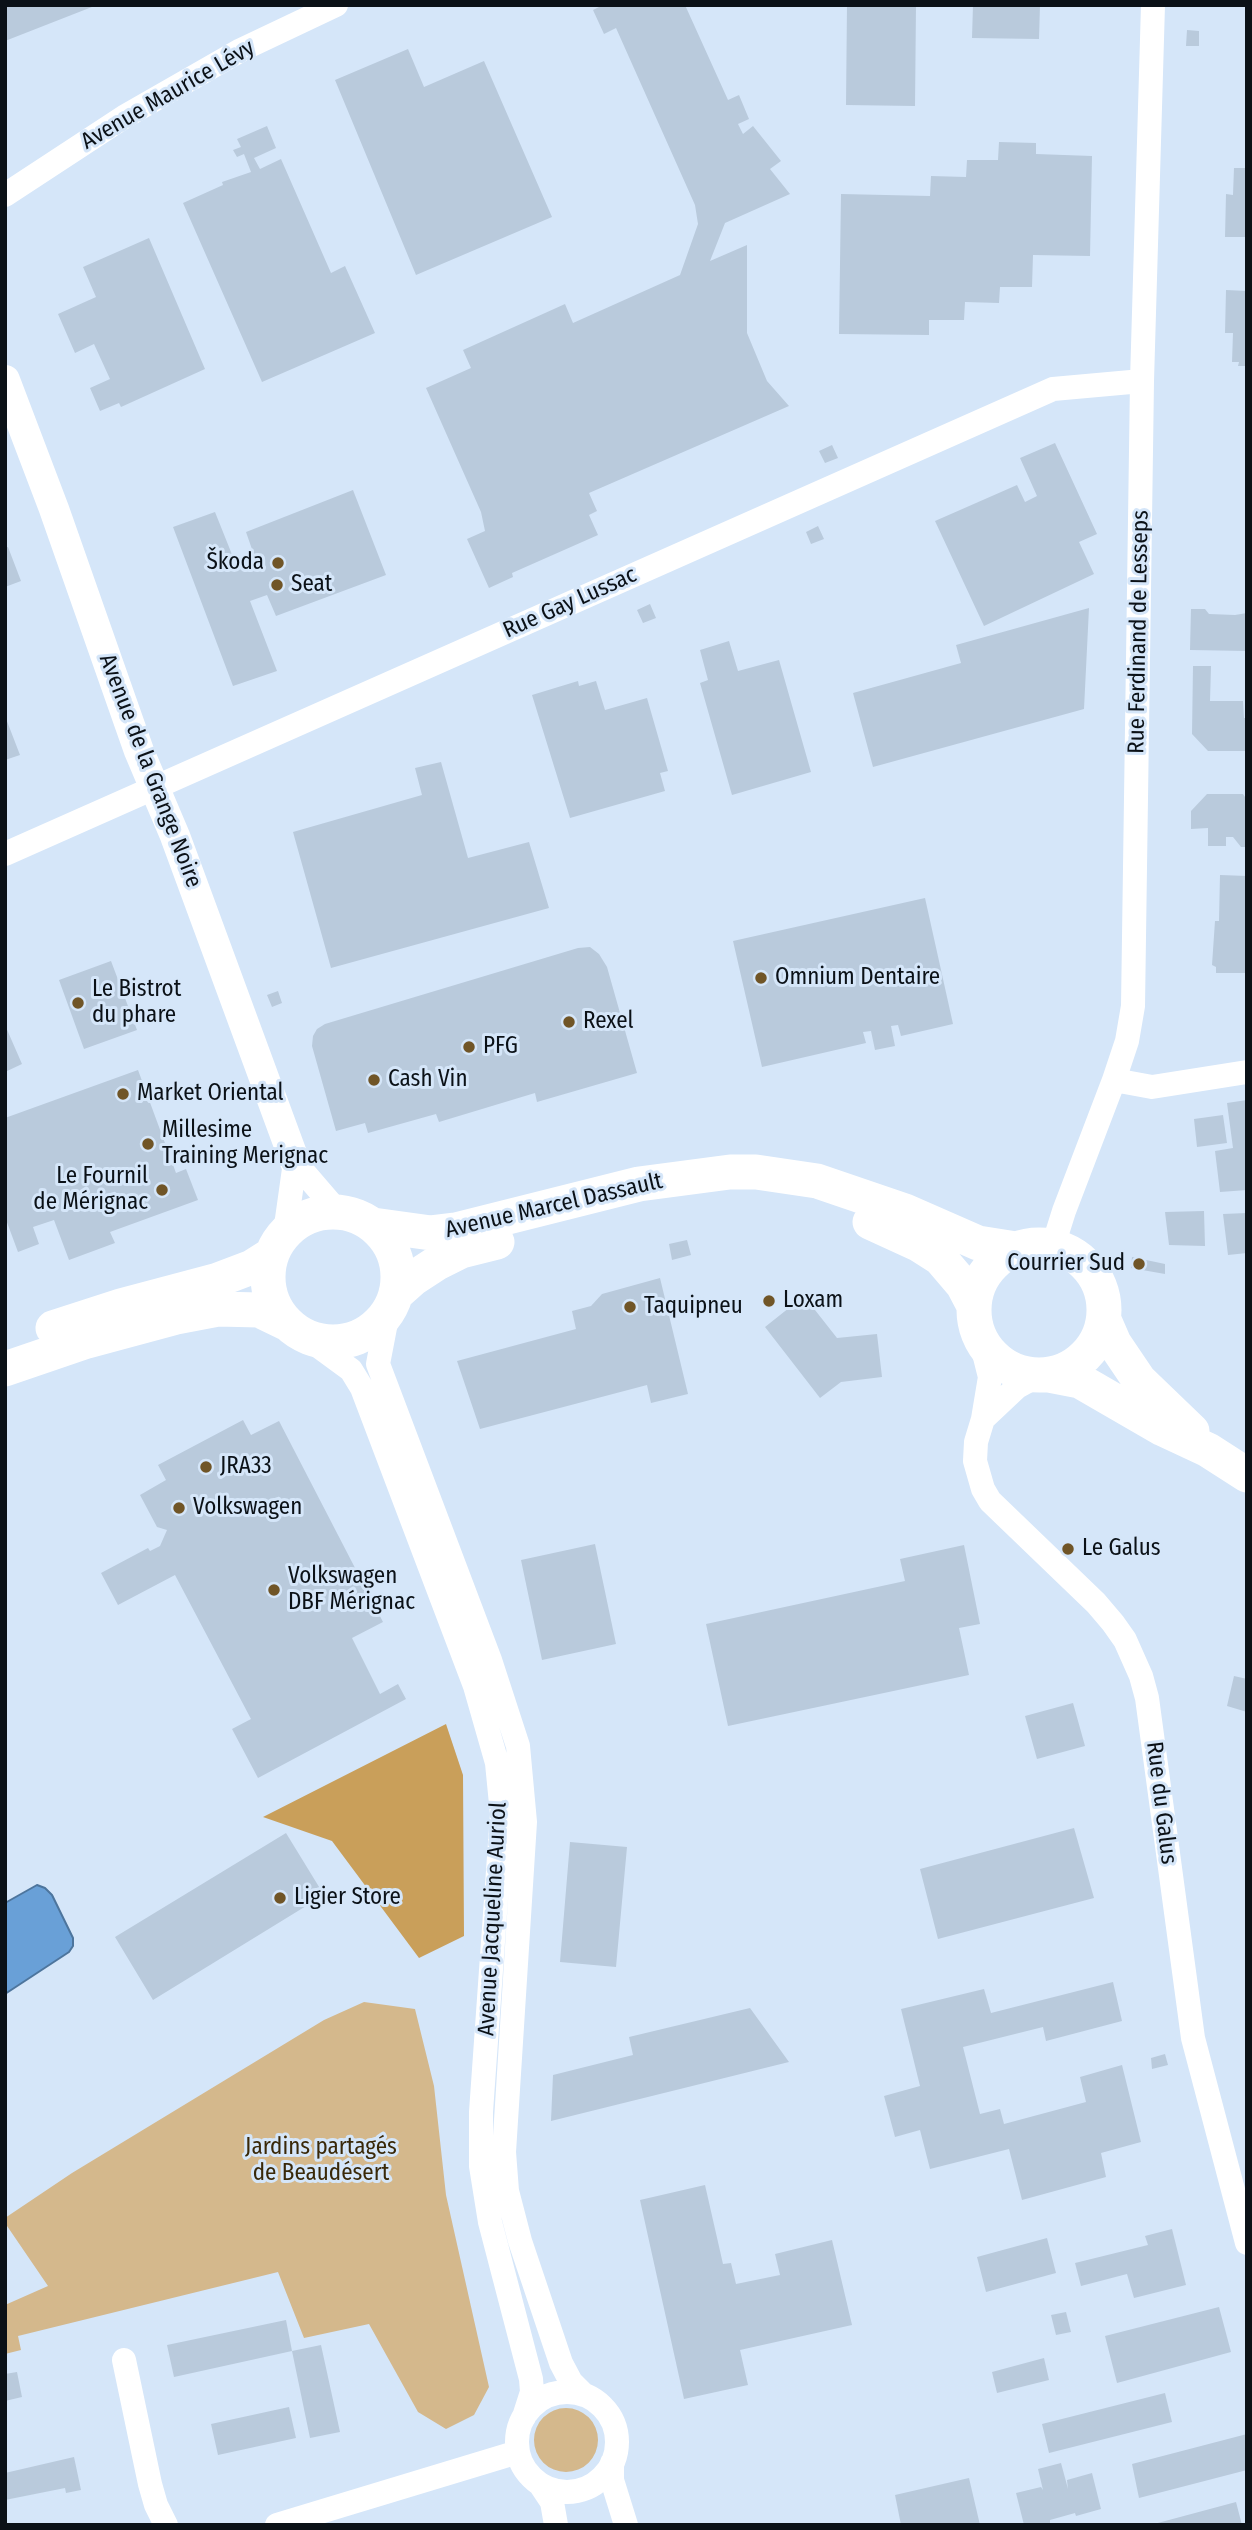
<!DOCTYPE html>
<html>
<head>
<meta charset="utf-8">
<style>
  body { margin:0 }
  #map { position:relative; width:1252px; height:2530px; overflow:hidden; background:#d5e6f9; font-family:"Fira Sans Condensed",sans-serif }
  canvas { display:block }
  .frame { position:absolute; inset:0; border:7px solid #0b1117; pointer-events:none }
</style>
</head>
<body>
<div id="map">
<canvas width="1252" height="2530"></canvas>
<div class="frame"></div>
</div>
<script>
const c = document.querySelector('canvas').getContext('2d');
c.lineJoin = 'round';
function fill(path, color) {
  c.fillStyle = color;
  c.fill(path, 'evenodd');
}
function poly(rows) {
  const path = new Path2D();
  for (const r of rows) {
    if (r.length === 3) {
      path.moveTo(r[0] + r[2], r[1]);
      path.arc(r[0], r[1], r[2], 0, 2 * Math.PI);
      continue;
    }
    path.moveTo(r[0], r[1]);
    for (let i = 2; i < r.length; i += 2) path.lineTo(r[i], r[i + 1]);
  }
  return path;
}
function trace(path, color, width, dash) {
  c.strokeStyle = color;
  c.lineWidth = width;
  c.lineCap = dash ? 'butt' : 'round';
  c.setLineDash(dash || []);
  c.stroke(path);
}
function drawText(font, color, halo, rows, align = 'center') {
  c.font = font + ' "Fira Sans Condensed",sans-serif';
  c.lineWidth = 6;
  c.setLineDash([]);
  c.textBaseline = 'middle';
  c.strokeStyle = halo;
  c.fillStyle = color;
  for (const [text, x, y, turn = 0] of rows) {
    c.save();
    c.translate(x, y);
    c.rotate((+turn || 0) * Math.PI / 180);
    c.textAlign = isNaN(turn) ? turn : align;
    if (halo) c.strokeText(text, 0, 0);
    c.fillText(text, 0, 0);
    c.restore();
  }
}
const green = poly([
  [364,2002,415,2009,434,2086,446,2195,489,2387,474,2415,446,2429,418,2412,369,2324,304,2338,278,2272,18,2336,21,2350,5,2354,5,2305,48,2286,5,2223,5,2218,72,2173,324,2020],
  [566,2440,32]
]);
const forest = poly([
  [446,1724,463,1775,464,1936,419,1958,332,1841,263,1817]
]);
const water = poly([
  [37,1885,45,1888,52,1895,73,1938,73,1946,69,1952,5,1994,5,1903,37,1885]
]);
const building = poly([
  [5,5,97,5,5,41],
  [603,5,685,5,728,100,739,95,749,119,738,124,743,134,753,126,781,161,770,169,790,194,725,223,710,261,747,245,747,333,767,381,789,406,589,493,597,511,589,515,598,535,512,573,513,577,489,588,467,539,485,531,481,512,426,388,471,368,463,350,565,304,573,323,680,275,698,224,695,205,616,28,604,34,593,10],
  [847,5,916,5,915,106,846,105],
  [973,5,1040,5,1039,39,972,38],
  [1187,30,1199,31,1199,46,1186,46],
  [408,49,424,87,484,61,552,217,416,275,335,80],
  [267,126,276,148,254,158,260,169,281,159,331,273,345,266,375,333,262,382,183,203,223,185,222,182,251,172,244,154,237,157,233,150,241,147,237,139],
  [999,142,1036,143,1036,154,1092,156,1090,256,1033,255,1032,287,1000,287,999,303,965,302,964,320,929,320,929,335,839,334,841,194,930,196,931,176,966,177,967,160,998,160],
  [1234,168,1247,168,1247,237,1225,237,1226,194,1233,195],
  [149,238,205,369,121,407,119,403,100,411,90,388,110,379,94,344,75,353,58,314,96,297,83,267],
  [1226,290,1247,291,1247,366,1238,366,1239,362,1232,362,1233,333,1225,333],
  [1055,443,1097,534,1079,542,1094,574,984,626,935,521,1017,485,1025,502,1037,496,1020,458],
  [832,445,838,458,825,463,819,451],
  [353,490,386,575,276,616,267,595,250,601,277,671,233,686,173,527,215,512,235,562,254,555,246,532],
  [818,526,824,539,811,544,806,532],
  [8,547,21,581,5,587,5,548],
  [650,604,656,618,643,623,637,610],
  [1089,608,1084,709,873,767,853,693,961,663,956,645],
  [1191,609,1205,609,1209,614,1235,615,1247,613,1247,651,1190,650],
  [729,641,738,671,779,660,811,772,732,795,700,683,708,680,700,650],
  [1193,666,1211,666,1210,701,1243,701,1244,718,1247,718,1247,751,1208,751,1192,734],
  [578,681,579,686,596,681,605,710,647,698,668,771,660,773,665,791,570,818,532,695],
  [5,716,20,755,5,760],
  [441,762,468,858,529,842,549,908,331,968,293,832,422,795,415,768],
  [1207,794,1243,794,1247,800,1247,847,1241,847,1233,837,1226,837,1226,846,1208,846,1208,828,1191,829,1191,811],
  [1220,875,1247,876,1247,973,1216,973,1216,967,1212,965,1215,921,1219,921],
  [925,898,953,1024,901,1036,898,1025,891,1026,895,1046,875,1050,871,1031,863,1032,866,1043,762,1067,733,941],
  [590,947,599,954,607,967,637,1073,537,1102,535,1093,439,1122,436,1114,368,1133,365,1123,336,1131,312,1046,313,1036,317,1029,325,1024,578,948],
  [111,961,137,1030,84,1049,59,980],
  [278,991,282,1003,272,1007,267,995],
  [5,1025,22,1064,5,1072],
  [138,1070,176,1173,186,1169,198,1200,110,1232,115,1243,69,1260,54,1220,33,1227,39,1244,18,1252,5,1217,5,1118],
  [1247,1100,1247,1190,1220,1192,1215,1151,1233,1148,1227,1103],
  [1223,1115,1227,1143,1197,1147,1194,1119],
  [1204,1211,1205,1246,1169,1245,1165,1212],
  [1247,1213,1247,1253,1228,1255,1223,1214],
  [687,1240,691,1255,672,1260,669,1244],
  [1132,1257,1165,1264,1165,1274,1131,1268],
  [660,1278,688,1394,651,1403,647,1385,480,1429,457,1361,576,1329,572,1311,591,1306,602,1294],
  [804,1296,837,1338,877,1334,882,1377,841,1382,820,1398,765,1327],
  [243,1420,251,1435,279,1421,383,1622,352,1638,380,1694,398,1684,406,1699,258,1778,232,1729,251,1719,175,1575,118,1605,101,1573,148,1548,150,1551,160,1546,167,1530,157,1527,140,1495,166,1480,158,1465],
  [595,1544,616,1644,542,1660,521,1560],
  [964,1545,980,1624,959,1628,969,1675,728,1726,706,1624,905,1581,900,1559],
  [1234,1676,1247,1679,1247,1712,1227,1706],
  [1073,1703,1085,1746,1037,1759,1025,1716],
  [1074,1828,1094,1898,938,1939,920,1869],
  [286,1833,324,1895,153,2000,115,1937],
  [570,1842,627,1847,616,1967,560,1962],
  [1113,1982,1122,2021,1046,2041,1043,2027,963,2047,980,2114,1000,2109,1004,2124,1086,2102,1080,2077,1122,2065,1141,2142,1101,2153,1106,2177,1022,2200,1009,2149,930,2169,920,2130,895,2137,884,2096,920,2086,901,2009,984,1989,991,2013],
  [750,2008,789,2062,551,2121,553,2075,633,2055,629,2037],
  [1165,2054,1168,2065,1152,2069,1151,2058],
  [705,2185,723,2264,731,2263,736,2284,780,2275,775,2254,832,2240,852,2325,740,2350,748,2385,684,2399,640,2200],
  [1172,2229,1186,2285,1134,2298,1127,2274,1081,2286,1075,2263,1148,2245,1145,2236],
  [1047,2238,1056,2273,986,2292,977,2257],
  [1219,2307,1231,2352,1117,2383,1105,2336],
  [1066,2312,1071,2332,1056,2335,1051,2315],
  [286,2320,292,2351,174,2377,167,2345],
  [321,2345,340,2432,310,2438,292,2351],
  [1044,2358,1049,2380,997,2393,992,2372],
  [17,2372,22,2397,5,2401,5,2374],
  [1165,2393,1172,2422,1049,2453,1042,2424],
  [289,2407,296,2438,218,2455,211,2424],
  [1247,2434,1247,2470,1139,2498,1132,2464],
  [74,2457,81,2490,66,2493,65,2488,5,2500,5,2473],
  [1061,2463,1068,2489,1067,2480,1092,2473,1101,2509,1076,2516,1075,2513,1050,2520,1050,2523,1042,2525,1024,2525,1016,2493,1041,2487,1043,2490,1038,2469],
  [969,2478,980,2525,901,2525,895,2495],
  [1236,2502,1242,2525,1154,2525,1154,2524]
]);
const minor = poly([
  [5,195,124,117,241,50,336,5],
  [5,854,1053,389,1142,381],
  [1114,1080,1152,1087,1247,1072],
  [295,1162,338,1212],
  [285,1233,295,1162],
  [1053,1246,1064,1211,1114,1080,1127,1041,1133,1006,1142,381,1153,5],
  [388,1312,378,1364,490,1660,518,1746,525,1822,504,2152,507,2191,520,2241,561,2363,571,2382,584,2395],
  [306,1337,351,1370,362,1388,475,1686,497,1763,502,1814,481,2112,481,2166,490,2222,531,2379,532,2392,524,2417],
  [981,1341,990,1377,983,1419,976,1442,975,1461,983,1489,990,1501,1096,1603,1113,1623,1125,1640,1141,1676,1147,1698,1193,2038,1247,2243],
  [983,1419,1017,1387,1037,1376],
  [124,2360,150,2484,156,2505,166,2525],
  [567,2442,50],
  [612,2463,612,2480,626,2525],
  [540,2484,552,2502,556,2525],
  [277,2525,518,2452]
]);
const tertiary = poly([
  [5,380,54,509,139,751,175,836,295,1162]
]);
const secondary = poly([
  [333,1277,65],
  [870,1222,918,1244,940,1258,963,1285,974,1306],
  [373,1225,431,1233,456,1230,639,1184,730,1172,756,1172,817,1181,905,1211,978,1243,1016,1249],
  [1039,1310,65],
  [396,1294,414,1278,437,1263,461,1251,497,1242],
  [1104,1320,1114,1343,1139,1380,1192,1431],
  [53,1328,121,1306,215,1281,252,1267,271,1255],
  [5,1369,87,1341,176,1317,218,1309,259,1310,288,1324],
  [1049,1375,1080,1381,1163,1429,1208,1450,1247,1475]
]);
const markers = [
  [278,563,7,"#705527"],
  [277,585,7,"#705527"],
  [761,978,7,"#705527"],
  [78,1003,7,"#705527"],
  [569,1022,7,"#705527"],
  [469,1047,7,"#705527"],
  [374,1080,7,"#705527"],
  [123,1094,7,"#705527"],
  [148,1144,7,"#705527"],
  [162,1190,7,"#705527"],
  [1139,1264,7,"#705527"],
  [769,1301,7,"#705527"],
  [630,1307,7,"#705527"],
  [206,1467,7,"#705527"],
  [179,1508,7,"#705527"],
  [1068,1549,7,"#705527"],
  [274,1590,7,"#705527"],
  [280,1898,7,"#705527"]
];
const streetNames = [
  ["Avenue Maurice Lévy",168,95,-30],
  ["Rue Gay Lussac",570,603,-24],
  ["Rue Ferdinand de Lesseps",1139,632,-89],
  ["Avenue de la Grange Noire",150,771,69],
  ["Avenue Marcel Dassault",554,1206,-13],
  ["Rue du Galus",1161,1803,83],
  ["Avenue Jacqueline Auriol",493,1919,-87]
];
const poiNames = [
  ["Škoda",264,563,"right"],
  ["Seat",291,585],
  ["Omnium Dentaire",775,978],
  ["Le Bistrot",92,990],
  ["du phare",92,1016],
  ["Rexel",583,1022],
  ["PFG",483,1047],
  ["Cash Vin",388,1080],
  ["Market Oriental",137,1094],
  ["Millesime",162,1131],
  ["Training Merignac",162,1157],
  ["Le Fournil",148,1177,"right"],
  ["de Mérignac",148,1203,"right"],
  ["Courrier Sud",1125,1264,"right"],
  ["Loxam",783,1301],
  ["Taquipneu",644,1307],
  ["JRA33",220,1467],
  ["Volkswagen",193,1508],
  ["Le Galus",1082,1549],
  ["Volkswagen",288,1577],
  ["DBF Mérignac",288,1603],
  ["Ligier Store",294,1898]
];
const parkNames = [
  ["Jardins partagés",321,2148],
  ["de Beaudésert",321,2174]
];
fill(green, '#d4b88c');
fill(forest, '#c99f5a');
fill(water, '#69a0d7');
trace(water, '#4d759d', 2);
fill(building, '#b9cadc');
trace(minor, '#fff', 24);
trace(tertiary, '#fff', 30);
trace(secondary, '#fff', 35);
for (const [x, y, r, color] of markers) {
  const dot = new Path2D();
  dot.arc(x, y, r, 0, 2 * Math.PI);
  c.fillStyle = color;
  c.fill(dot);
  trace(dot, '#d5e6f9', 2.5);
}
drawText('23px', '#0b1117', '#d5e6f9', streetNames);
drawText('23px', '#0b1117', '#d5e6f9', poiNames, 'left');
drawText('23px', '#392808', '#d5e6f9', parkNames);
</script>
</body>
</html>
